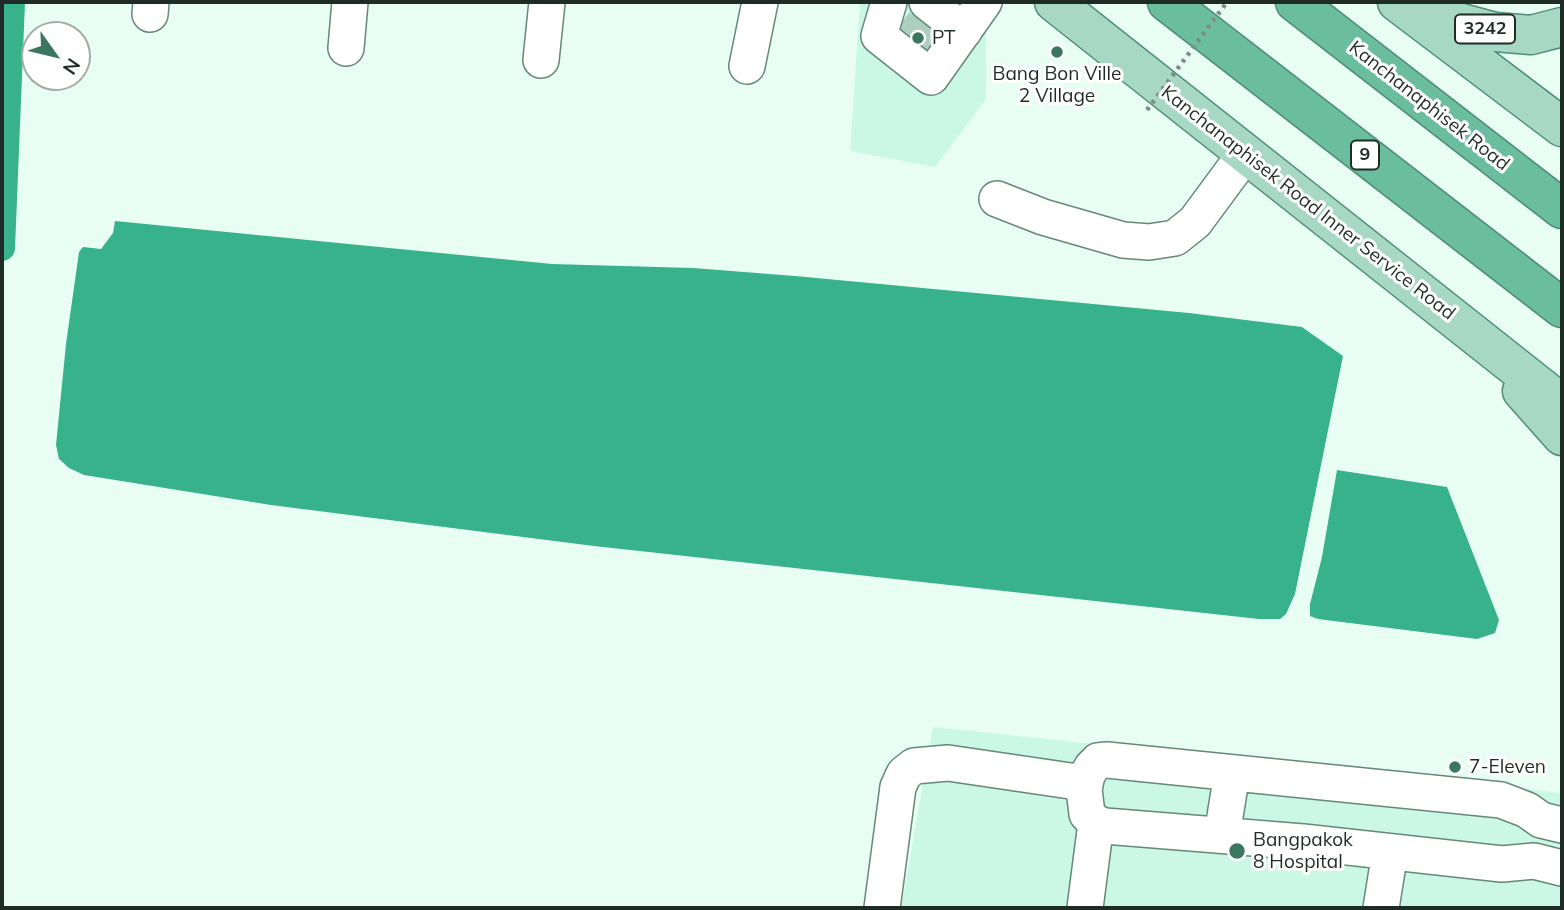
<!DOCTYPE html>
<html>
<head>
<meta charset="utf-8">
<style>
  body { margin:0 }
  #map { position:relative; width:1564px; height:910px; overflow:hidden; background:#e8fef5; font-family:Mulish,sans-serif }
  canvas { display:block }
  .frame { position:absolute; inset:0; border:4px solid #1e2b26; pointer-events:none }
  .north { position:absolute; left:21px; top:21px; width:70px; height:70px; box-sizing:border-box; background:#fff; border:2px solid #a5aaa8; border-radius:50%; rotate:124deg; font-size:19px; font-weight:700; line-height:28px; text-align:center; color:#1e2b26 }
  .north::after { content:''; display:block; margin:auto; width:24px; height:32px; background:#3a7660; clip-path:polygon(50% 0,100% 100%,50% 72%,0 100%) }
</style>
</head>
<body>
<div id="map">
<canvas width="1564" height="910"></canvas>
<div class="frame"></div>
<div class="north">N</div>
</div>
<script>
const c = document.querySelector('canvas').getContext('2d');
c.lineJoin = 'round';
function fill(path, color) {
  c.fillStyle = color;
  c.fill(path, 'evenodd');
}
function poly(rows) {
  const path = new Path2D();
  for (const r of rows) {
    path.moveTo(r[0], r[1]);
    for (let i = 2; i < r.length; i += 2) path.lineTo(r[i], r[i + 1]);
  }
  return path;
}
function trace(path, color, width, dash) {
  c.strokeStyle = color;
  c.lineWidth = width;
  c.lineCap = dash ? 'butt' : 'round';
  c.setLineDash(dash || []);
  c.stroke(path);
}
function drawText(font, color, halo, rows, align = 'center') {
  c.font = font + ' Mulish,sans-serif';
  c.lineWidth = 6;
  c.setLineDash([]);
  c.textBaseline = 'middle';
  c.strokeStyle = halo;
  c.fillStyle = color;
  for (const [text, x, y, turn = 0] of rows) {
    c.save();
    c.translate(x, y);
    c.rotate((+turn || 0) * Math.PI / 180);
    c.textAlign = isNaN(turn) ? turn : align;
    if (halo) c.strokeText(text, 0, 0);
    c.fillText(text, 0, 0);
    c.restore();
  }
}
const built = poly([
  [860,2,980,2,986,7,986,99,935,167,850,151],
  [933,727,1562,793,1562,908,901,908]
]);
const water = poly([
  [115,221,552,264,693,268,795,276,1189,313,1302,327,1343,356,1295,594,1286,614,1280,619,1259,619,594,546,271,505,84,475,69,468,59,459,56,445,66,344,79,252,83,247,101,249,113,233],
  [1337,470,1447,487,1499,620,1495,633,1477,639,1318,619,1310,616,1310,604,1322,557]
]);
const canal = poly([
  [2,248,12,2]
]);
const building = poly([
  [910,12,946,40,928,64,892,35]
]);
const minor = poly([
  [889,2,879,36,931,77,984,2],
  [927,2,964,31],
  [150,14,151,2],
  [346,48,350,2],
  [541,60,547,2],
  [747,66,760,2],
  [997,199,1043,217,1123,240,1149,242,1175,238,1195,222,1246,153],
  [1562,825,1541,820,1527,810,1501,800,1107,760,1098,761,1092,767,1087,775,1084,789,1087,814,1096,823,1105,826,1303,842,1502,864,1534,861,1562,868],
  [1222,835,1232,773],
  [882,908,898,787,904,774,914,766,948,763,1084,783],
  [1085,908,1096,823],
  [1381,908,1390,852]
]);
const major = poly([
  [1054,2,1562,404],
  [1397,2,1562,127],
  [1424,7,1458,22,1495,32,1531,35,1562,27],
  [1522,391,1562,436]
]);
const highway = poly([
  [1167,2,1562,308],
  [1295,2,1562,209]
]);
const pathBridge = poly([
  [1147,110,1227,2]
]);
const markers = [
  [918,38,7,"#3a7660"],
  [1057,52,7,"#3a7660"],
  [1455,767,7,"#3a7660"],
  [1237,851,9,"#3a7660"]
];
const shields = [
  [1485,29,60],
  [1365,155,28]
];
const shieldNames = [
  ["3242",1485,29],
  ["9",1365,155]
];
const poiNames = [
  ["PT",932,38],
  ["Bang Bon Ville",1057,74,"center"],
  ["2 Village",1057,96,"center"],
  ["7-Eleven",1469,767],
  ["Bangpakok",1253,840],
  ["8 Hospital",1253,862]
];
const streetNames = [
  ["Kanchanaphisek Road",1429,106,38],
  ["Kanchanaphisek Road Inner Service Road",1308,203,38]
];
fill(built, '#cbf8e6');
fill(water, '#37b28b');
trace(canal, '#37b28b', 26);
fill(building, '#accfc0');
trace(minor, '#668779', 38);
trace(major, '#4f8b75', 41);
trace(highway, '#4f8b75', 41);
trace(minor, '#fff', 35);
trace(major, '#a6d8c5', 38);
trace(highway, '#6abe9f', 38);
trace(pathBridge, '#7d8e87', 4.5, [3.5, 5]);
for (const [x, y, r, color] of markers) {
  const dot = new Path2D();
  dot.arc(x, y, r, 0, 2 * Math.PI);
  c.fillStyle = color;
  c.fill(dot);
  trace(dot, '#fff', 2.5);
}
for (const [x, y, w] of shields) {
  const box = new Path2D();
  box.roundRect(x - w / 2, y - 14.5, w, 29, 5);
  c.fillStyle = '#fff';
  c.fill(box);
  trace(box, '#1e2b26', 2);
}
drawText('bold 18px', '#1e2b26', null, shieldNames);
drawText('19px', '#1e2b26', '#fff', poiNames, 'left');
drawText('19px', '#1e2b26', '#fff', streetNames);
</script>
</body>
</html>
